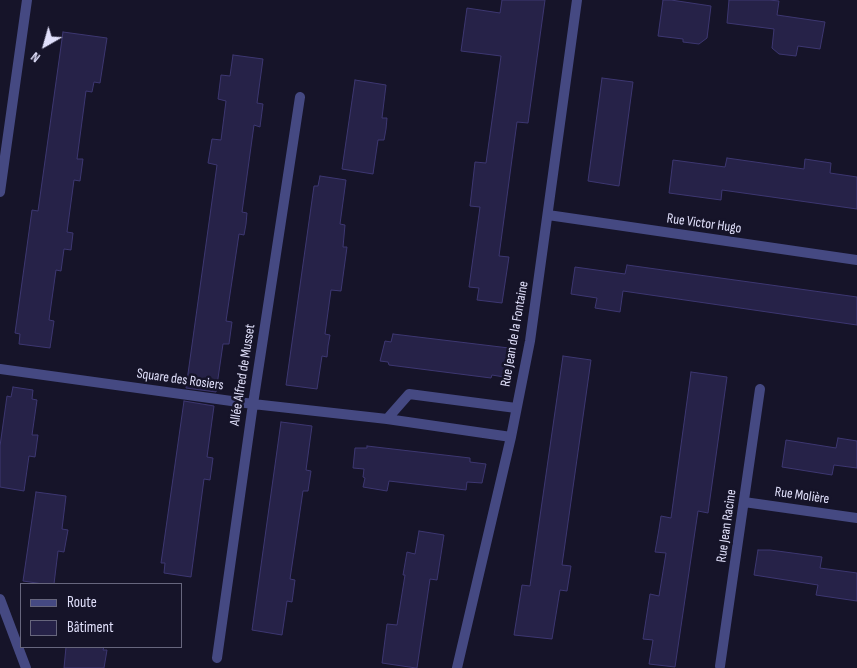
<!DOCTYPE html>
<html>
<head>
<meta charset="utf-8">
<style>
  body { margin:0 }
  #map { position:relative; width:857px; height:668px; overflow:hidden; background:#161429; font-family:"Sofia Sans Condensed",sans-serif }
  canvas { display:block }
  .legend { position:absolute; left:20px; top:583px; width:162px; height:65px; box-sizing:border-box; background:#161429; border:1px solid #67667d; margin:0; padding:6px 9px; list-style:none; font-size:15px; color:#e1e0fb }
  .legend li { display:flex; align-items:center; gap:10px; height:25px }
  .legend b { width:25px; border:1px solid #67667d }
  .north { position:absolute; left:20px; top:20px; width:50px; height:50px; -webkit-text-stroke:4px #161429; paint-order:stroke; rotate:218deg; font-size:14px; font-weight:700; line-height:20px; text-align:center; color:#e1e0fb }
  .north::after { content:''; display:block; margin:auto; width:18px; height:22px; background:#e1e0fb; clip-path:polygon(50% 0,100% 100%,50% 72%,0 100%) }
</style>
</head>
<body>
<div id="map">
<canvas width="857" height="668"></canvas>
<ul class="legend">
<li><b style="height:6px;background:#454982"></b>Route</li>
<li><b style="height:14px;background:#262248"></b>Bâtiment</li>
</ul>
<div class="north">N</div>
</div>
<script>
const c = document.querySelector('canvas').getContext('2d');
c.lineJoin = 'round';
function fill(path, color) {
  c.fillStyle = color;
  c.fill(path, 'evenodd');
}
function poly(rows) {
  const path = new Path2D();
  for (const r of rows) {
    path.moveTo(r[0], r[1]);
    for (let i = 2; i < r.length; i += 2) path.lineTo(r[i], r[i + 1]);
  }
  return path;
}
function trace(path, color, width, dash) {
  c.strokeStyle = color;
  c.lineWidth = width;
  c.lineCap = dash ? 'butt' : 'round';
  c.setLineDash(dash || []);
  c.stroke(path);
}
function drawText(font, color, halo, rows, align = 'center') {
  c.font = font + ' "Sofia Sans Condensed",sans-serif';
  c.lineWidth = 5;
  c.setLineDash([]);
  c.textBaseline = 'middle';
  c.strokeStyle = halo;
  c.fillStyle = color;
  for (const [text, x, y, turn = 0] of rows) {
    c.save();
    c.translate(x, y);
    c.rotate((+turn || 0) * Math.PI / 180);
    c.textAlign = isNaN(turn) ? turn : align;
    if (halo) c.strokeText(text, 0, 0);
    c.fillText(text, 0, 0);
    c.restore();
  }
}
const building = poly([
  [502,0,545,0,528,123,517,122,514,144,499,256,509,257,502,303,477,300,479,288,469,287,480,207,470,206,475,162,486,163,501,56,461,51,467,8,500,13,502,0],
  [663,0,671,0,711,6,707,38,699,44,683,42,683,39,658,36,663,0],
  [729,0,769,0,779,1,777,15,825,22,820,49,798,46,796,56,779,54,772,48,774,29,727,23,729,0],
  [63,32,107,38,100,83,94,82,92,92,86,91,77,159,83,159,80,181,74,180,67,232,73,233,71,250,64,249,61,271,56,270,49,320,54,321,50,348,19,344,20,334,15,333,32,210,38,211,63,32],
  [233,55,263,59,257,103,263,104,260,127,254,125,242,212,247,213,246,224,244,235,239,234,226,321,232,322,229,344,223,344,216,392,186,388,217,165,208,163,212,139,221,140,226,101,218,99,221,75,230,76,233,55],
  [602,78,633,82,619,186,588,181,602,78],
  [355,80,386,85,382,118,387,118,386,129,384,140,378,140,373,174,342,169,355,80],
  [727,158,804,169,805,159,831,163,830,173,857,177,857,209,722,190,721,200,669,193,673,160,725,167,727,158],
  [320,176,346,180,340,224,345,225,343,247,347,247,341,291,331,290,325,334,330,335,328,346,327,357,322,356,317,389,286,385,314,186,318,186,320,176],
  [627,265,857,297,857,325,623,291,620,312,595,308,597,298,571,294,575,267,625,274,627,265],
  [393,334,509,348,504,377,492,375,491,378,389,365,388,362,380,361,385,341,391,342,393,334],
  [563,356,591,360,562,565,571,566,567,591,560,590,552,639,514,635,522,585,530,586,563,356],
  [691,372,727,377,708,513,698,511,675,667,649,664,653,640,643,639,650,594,659,596,666,553,655,552,659,529,661,516,671,518,691,372],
  [13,387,33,390,32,399,37,400,32,435,38,435,35,457,29,456,24,491,0,487,0,446,7,396,11,397,13,387],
  [184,401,214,406,207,457,213,458,210,480,204,479,191,577,164,573,165,563,161,563,184,401],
  [281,422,312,426,306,470,311,471,308,491,303,491,290,579,295,580,292,602,287,601,282,635,252,630,281,422],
  [838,438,857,441,857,468,834,465,832,475,782,467,786,440,836,448,838,438],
  [367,446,470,458,470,462,486,464,482,483,467,482,466,490,389,481,387,491,363,487,365,478,363,477,364,469,353,468,355,448,367,448,367,446],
  [36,492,66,496,62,529,68,530,64,552,58,551,54,584,43,584,23,581,36,492],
  [419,531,444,535,437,580,430,579,417,668,416,668,382,663,387,624,397,625,405,575,403,575,407,552,415,554,419,531],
  [758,550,770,550,822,557,820,568,857,573,857,601,816,595,818,585,754,575,758,550],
  [66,647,104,647,103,650,107,650,104,668,64,668,66,647]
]);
const street = poly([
  [0,192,27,0],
  [548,215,857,260],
  [0,369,253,404,387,419,511,437],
  [387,419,409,394,516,408],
  [744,502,857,518],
  [0,599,26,668],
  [217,658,253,404,300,97],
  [720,666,760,389],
  [457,668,511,437,530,341,577,0]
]);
const streetNames = [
  ["Rue Victor Hugo",704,224,8],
  ["Rue Jean de la Fontaine",515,334,-80],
  ["Allée Alfred de Musset",243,375,-81],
  ["Square des Rosiers",180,380,8],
  ["Rue Molière",802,496,8],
  ["Rue Jean Racine",727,526,-82]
];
fill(building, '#262248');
trace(building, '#3d3771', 1);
trace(street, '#454982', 10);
drawText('14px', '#e1e0fb', '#161429', streetNames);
</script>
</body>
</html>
